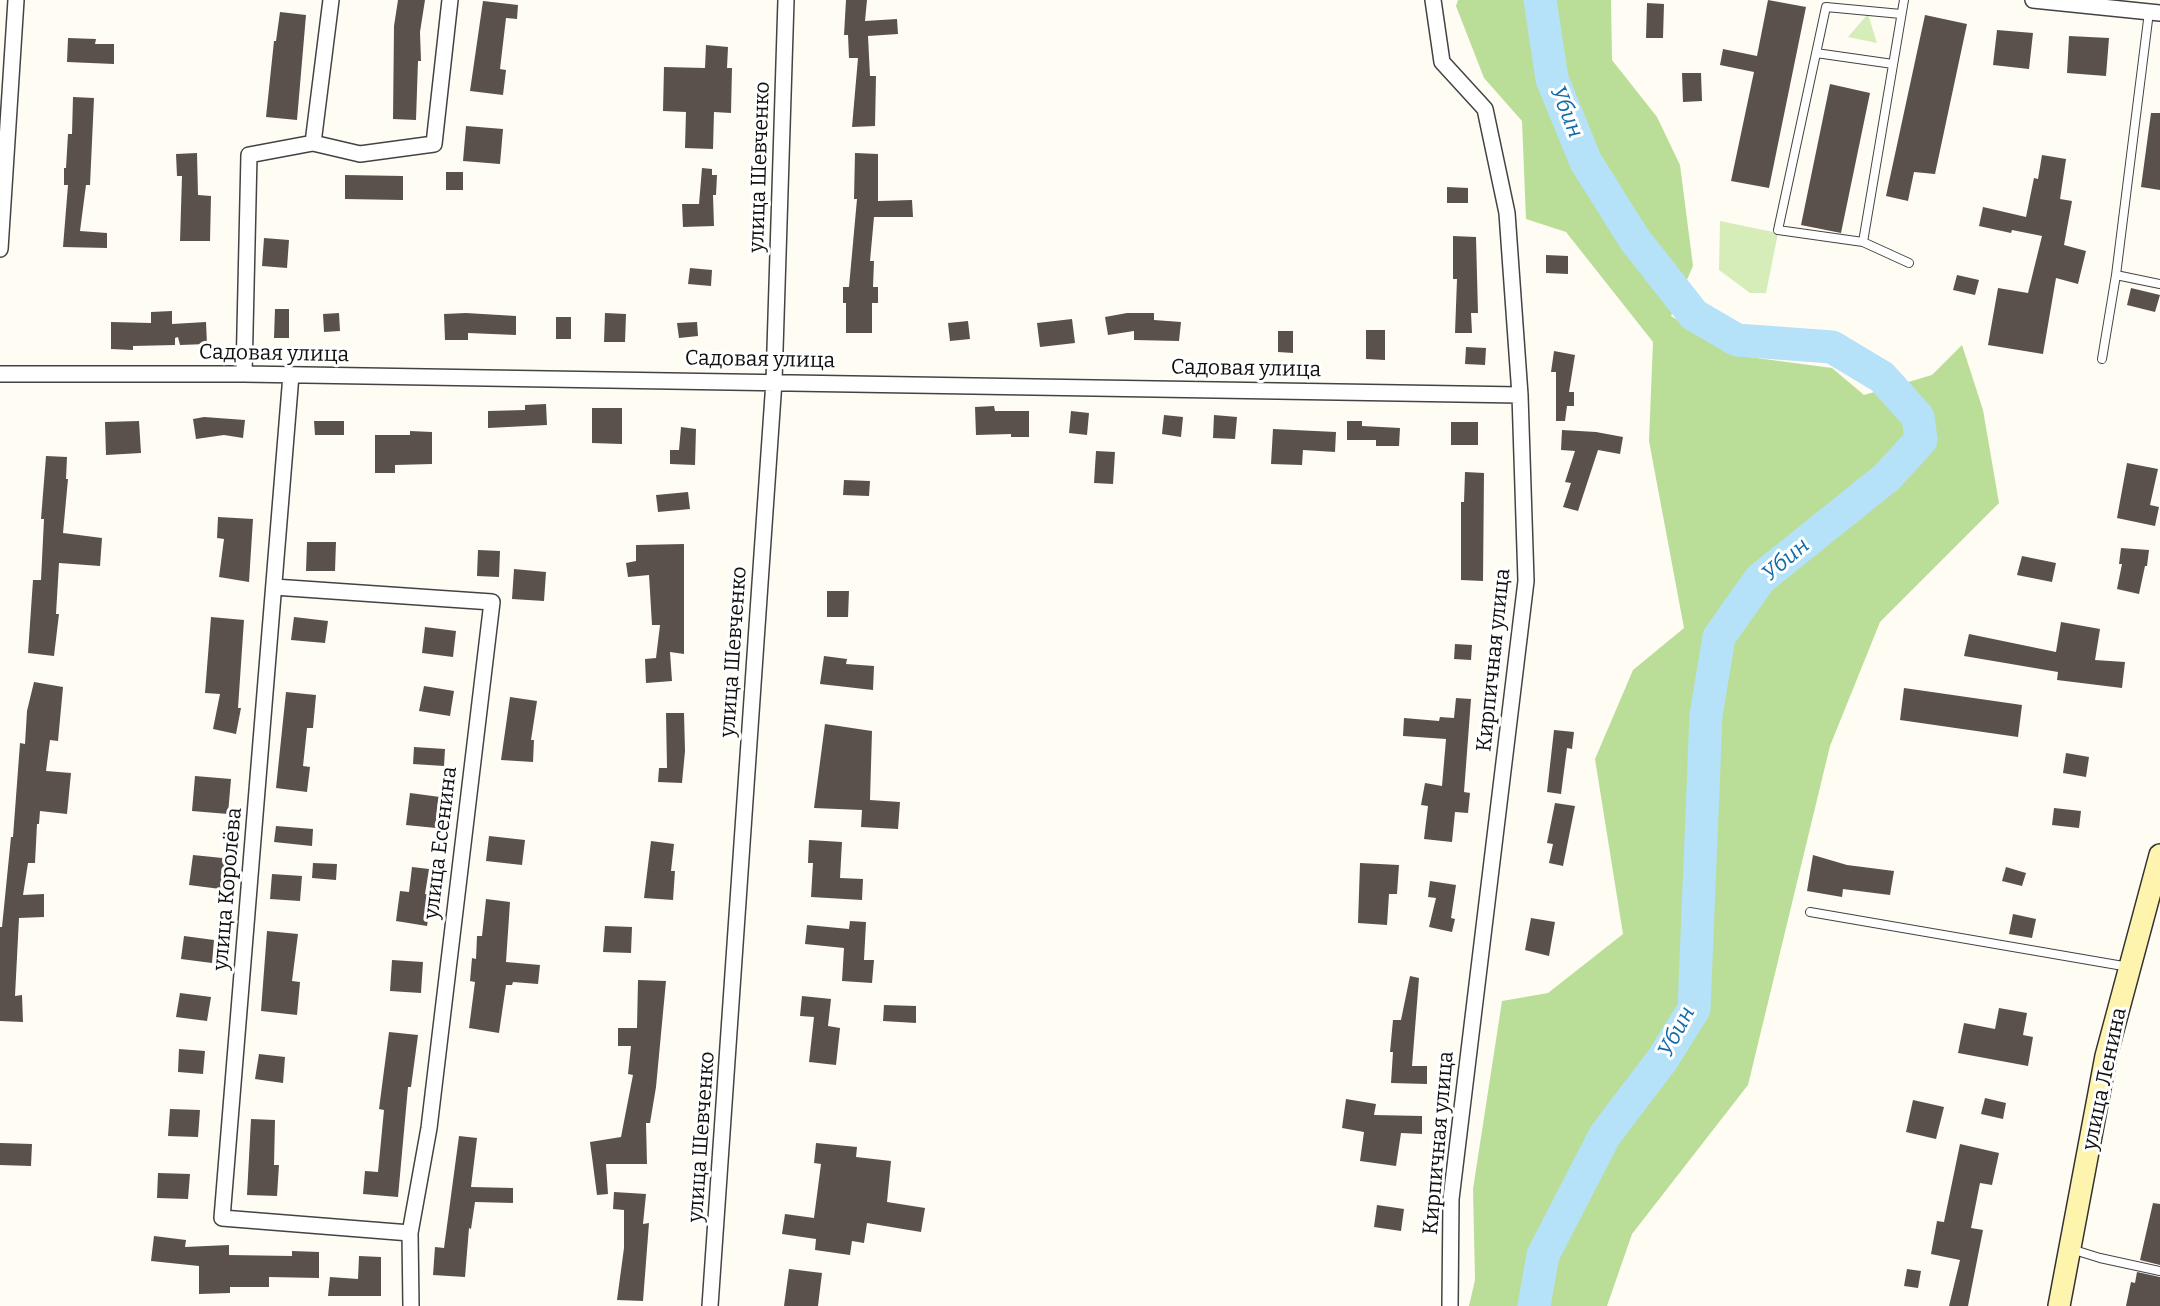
<!DOCTYPE html>
<html>
<head>
<meta charset="utf-8">
<style>
  body { margin:0 }
  canvas { display:block; background:#fffcf3 }
</style>
</head>
<body>
<canvas width="2160" height="1306"></canvas>
<script>
const c = document.querySelector('canvas').getContext('2d');
c.lineJoin = 'round';
function fill(path, color) {
  c.fillStyle = color;
  c.fill(path, 'evenodd');
}
function poly(rows) {
  const path = new Path2D();
  for (const r of rows) {
    path.moveTo(r[0], r[1]);
    for (let i = 2; i < r.length; i += 2) path.lineTo(r[i], r[i + 1]);
  }
  return path;
}
function trace(path, color, width, dash) {
  c.strokeStyle = color;
  c.lineWidth = width;
  c.lineCap = dash ? 'butt' : 'round';
  c.setLineDash(dash || []);
  c.stroke(path);
}
function drawText(font, color, halo, rows, align = 'center') {
  c.font = font + ' Bitter,serif';
  c.lineWidth = 6;
  c.setLineDash([]);
  c.textBaseline = 'middle';
  c.strokeStyle = halo;
  c.fillStyle = color;
  for (const [text, x, y, turn = 0] of rows) {
    c.save();
    c.translate(x, y);
    c.rotate((+turn || 0) * Math.PI / 180);
    c.textAlign = isNaN(turn) ? turn : align;
    if (halo) c.strokeText(text, 0, 0);
    c.fillText(text, 0, 0);
    c.restore();
  }
}
const green = poly([
  [1868,14,1877,43,1848,37],
  [1720,221,1778,233,1766,293,1750,293,1719,270]
]);
const forest = poly([
  [1458,0,1611,0,1612,60,1657,117,1680,165,1693,266,1671,316,1734,355,1832,368,1864,395,1932,375,1962,345,1983,410,1999,503,1880,622,1830,746,1748,1085,1632,1234,1607,1306,1469,1306,1475,1280,1473,1189,1502,1001,1548,993,1623,934,1595,759,1633,670,1684,628,1649,441,1653,342,1566,232,1526,219,1522,121,1484,78,1456,6]
]);
const river = poly([
  [1534,1306,1543,1255,1605,1135,1662,1060,1694,1009,1706,715,1719,637,1760,579,1887,477,1921,440,1918,417,1882,377,1832,347,1737,340,1694,315,1635,240,1586,162,1552,79,1540,0]
]);
const building = poly([
  [398,0,425,0,420,32,421,61,418,61,416,120,393,119,394,26],
  [846,0,867,0,865,21,897,19,898,34,868,36,870,76,876,76,875,126,852,127,858,58,849,58,848,35,844,35],
  [1768,0,1806,7,1769,188,1731,181,1754,72,1720,65,1723,49,1757,56],
  [483,1,518,5,517,19,506,18,500,69,506,70,503,95,470,91],
  [1647,3,1664,4,1663,38,1646,38],
  [280,12,306,15,297,120,266,117,274,41,276,41],
  [1925,15,1967,24,1935,174,1914,172,1908,201,1886,196],
  [1997,30,2033,33,2029,69,1993,65],
  [2069,36,2109,38,2106,76,2067,73],
  [68,38,96,39,95,44,114,44,114,64,67,62],
  [706,45,728,47,727,68,732,68,731,113,714,112,713,149,685,148,686,112,663,111,664,67,705,68],
  [1682,73,1701,73,1702,101,1683,102],
  [1830,84,1870,93,1841,233,1801,225],
  [73,97,94,98,90,185,86,185,80,231,107,233,107,248,63,247,68,185,64,185,64,168,66,168,68,134,72,134],
  [2151,113,2160,113,2160,190,2141,187],
  [466,126,503,129,500,164,463,161],
  [197,153,198,195,211,196,210,241,180,241,182,176,177,176,176,154],
  [855,153,878,154,878,201,912,200,913,217,874,217,870,261,874,261,873,287,878,287,878,303,872,303,872,333,846,333,846,303,843,303,843,287,849,287,857,199,854,199],
  [2042,155,2066,159,2060,199,2072,201,2064,245,2086,251,2078,284,2056,278,2043,354,1988,345,1998,288,2028,293,2042,236,2012,230,2011,233,1979,226,1983,207,2026,217,2034,178,2038,179],
  [702,168,712,169,712,175,717,175,716,195,713,195,714,226,683,227,682,204,699,204],
  [446,172,463,172,463,190,446,190],
  [345,175,403,176,403,200,345,199],
  [1447,187,1468,188,1468,203,1447,203],
  [1453,236,1476,237,1478,313,1471,313,1472,333,1455,333,1457,279,1453,279],
  [264,238,289,240,287,268,262,266],
  [1546,255,1568,256,1568,274,1546,273],
  [690,268,712,270,711,286,688,284],
  [1957,275,1979,280,1975,295,1953,290],
  [2131,288,2160,295,2155,312,2127,305],
  [275,309,289,309,289,338,274,338],
  [172,311,172,324,206,322,207,344,180,345,178,337,175,338,175,345,133,346,133,350,111,349,111,322,151,323,151,312],
  [339,313,340,331,324,332,323,314],
  [466,313,516,316,516,335,468,333,468,340,445,340,444,314],
  [605,313,626,314,625,342,604,342],
  [1127,313,1154,313,1154,320,1181,322,1179,341,1134,340,1134,331,1108,335,1105,317],
  [556,317,571,317,571,339,556,339],
  [1072,319,1075,343,1040,347,1037,323],
  [968,321,970,339,950,341,948,323],
  [697,322,698,336,679,338,677,323],
  [1366,330,1385,330,1385,360,1366,359],
  [1278,331,1293,331,1293,353,1278,352],
  [1466,347,1486,348,1485,365,1465,364],
  [1554,351,1575,355,1569,392,1574,392,1574,406,1567,406,1565,421,1556,421,1556,372,1551,372],
  [546,404,547,425,488,428,488,411,525,410,525,405],
  [994,406,995,411,1029,411,1029,437,1011,437,1011,434,976,435,975,407],
  [592,408,622,408,622,444,592,443],
  [1071,411,1089,413,1087,435,1069,433],
  [1164,415,1183,417,1181,437,1162,434],
  [1214,415,1237,417,1235,439,1213,438],
  [204,417,245,420,243,438,224,435,196,439,193,419],
  [139,421,141,453,106,455,105,422],
  [314,421,344,421,344,435,315,435],
  [1347,421,1362,421,1362,426,1400,428,1399,446,1376,446,1376,440,1347,440],
  [1451,422,1478,422,1478,445,1451,445],
  [681,427,696,429,695,465,670,464,670,450,679,450],
  [1273,429,1336,432,1335,452,1303,450,1302,465,1271,464],
  [1562,430,1596,432,1623,437,1620,454,1598,450,1578,511,1563,507,1571,483,1565,482,1575,451,1561,450],
  [410,431,432,432,432,464,395,465,395,473,375,473,375,435,410,435],
  [1096,451,1115,452,1113,484,1094,483],
  [46,456,67,457,66,479,68,479,63,533,102,538,100,566,59,563,56,614,59,614,54,656,28,653,33,580,41,580,44,519,41,519],
  [2127,463,2158,469,2150,505,2159,507,2155,526,2117,518],
  [1465,472,1484,473,1483,581,1461,580,1461,502,1464,502],
  [844,480,870,481,869,496,843,495],
  [688,492,690,509,658,512,656,495],
  [218,517,253,519,249,582,219,577,224,539,217,538],
  [307,542,336,542,335,571,306,571],
  [684,544,684,654,670,652,672,681,646,683,645,659,656,658,660,625,652,625,649,575,628,577,626,563,636,561,636,545],
  [2121,548,2149,550,2147,566,2145,566,2139,594,2117,589,2122,564,2119,564],
  [478,550,500,551,499,577,477,576],
  [2022,556,2056,563,2052,582,2017,575],
  [514,569,546,572,544,601,512,599],
  [827,591,849,591,848,617,827,617],
  [211,617,244,620,238,708,241,708,236,734,213,729,220,694,205,693],
  [294,617,328,621,325,643,291,640],
  [2061,622,2100,629,2095,660,2125,662,2122,688,2057,680,2058,672,1964,656,1969,634,2056,652],
  [425,627,456,631,453,657,422,653],
  [1455,644,1472,645,1471,660,1454,659],
  [824,656,847,659,846,664,874,666,873,690,820,684],
  [34,682,63,687,58,741,50,740,46,771,71,773,67,814,40,811,39,824,37,824,35,863,28,863,23,895,44,894,44,917,19,918,15,996,22,995,23,1022,0,1021,0,927,2,927,11,837,13,837,20,743,25,744,27,711],
  [424,686,454,691,450,716,419,711],
  [1904,688,2022,705,2018,737,1900,720],
  [286,692,316,695,313,728,307,728,303,766,310,767,307,792,276,788],
  [510,697,537,701,531,740,534,740,533,762,501,760],
  [1456,698,1471,699,1464,792,1470,793,1468,813,1455,812,1452,842,1424,839,1428,806,1421,805,1425,783,1442,786,1446,739,1403,736,1404,718,1439,721,1440,717,1454,718],
  [666,713,684,713,685,751,682,783,658,782,659,768,667,768],
  [825,724,872,731,870,800,900,802,898,829,861,827,862,810,814,808],
  [1554,730,1574,732,1572,749,1567,748,1561,794,1547,792],
  [414,747,445,749,444,766,413,764],
  [2066,753,2089,757,2086,777,2063,773],
  [195,776,231,779,228,814,192,811],
  [410,793,440,797,436,828,406,825],
  [1555,803,1575,806,1563,866,1549,863,1553,844,1547,843],
  [2054,808,2081,811,2079,828,2052,825],
  [276,826,313,829,312,846,274,842],
  [489,836,525,840,522,865,486,861],
  [809,840,842,842,840,878,863,879,862,900,811,897,813,863,808,863],
  [651,841,674,844,671,871,675,871,673,900,644,898],
  [193,855,232,859,228,890,189,885],
  [1813,855,1847,865,1894,871,1890,895,1843,889,1842,897,1807,891],
  [313,863,337,864,336,880,312,878],
  [1360,863,1399,865,1397,894,1389,894,1387,925,1358,923],
  [412,867,429,869,425,894,432,895,427,926,396,921,400,891,409,892],
  [2006,867,2026,873,2022,886,2002,881],
  [272,874,302,876,300,901,270,899],
  [1430,881,1456,885,1451,918,1455,919,1452,932,1429,927,1436,898,1428,897],
  [486,899,510,902,506,962,540,965,538,984,513,982,512,985,506,985,499,1033,469,1028,475,982,470,981,472,958,476,959,477,936,482,936],
  [2013,914,2036,919,2032,938,2009,934],
  [1531,918,1555,922,1549,956,1525,950],
  [850,921,866,922,864,960,874,960,872,983,842,981,844,948,805,944,807,925,849,929],
  [605,926,632,927,631,953,603,952],
  [267,931,298,934,292,981,300,982,297,1015,261,1011],
  [184,936,214,940,212,963,181,959],
  [392,960,423,962,421,993,390,991],
  [1410,976,1419,978,1412,1066,1427,1066,1427,1084,1391,1083,1393,1052,1390,1052,1393,1020,1401,1020],
  [638,980,666,981,656,1087,650,1123,646,1123,647,1164,606,1164,608,1194,597,1195,590,1142,621,1137,633,1075,628,1074,631,1046,618,1046,618,1028,637,1028],
  [180,993,211,997,207,1021,176,1017],
  [802,996,831,999,828,1026,840,1028,836,1065,809,1062,814,1017,800,1016],
  [884,1005,916,1006,916,1023,883,1021],
  [1999,1008,2027,1013,2023,1035,2033,1037,2028,1066,1958,1053,1964,1023,1995,1029],
  [389,1032,418,1035,411,1087,408,1087,398,1197,363,1194,365,1171,378,1172,384,1110,379,1109],
  [179,1049,205,1051,203,1074,178,1072],
  [259,1054,285,1057,283,1083,255,1079],
  [1985,1098,2006,1103,2003,1119,1981,1114],
  [1346,1099,1376,1104,1374,1115,1422,1116,1422,1134,1401,1133,1396,1166,1360,1161,1364,1132,1342,1128],
  [1913,1100,1944,1107,1936,1139,1906,1132],
  [170,1109,200,1110,198,1137,168,1136],
  [251,1119,275,1120,274,1165,279,1165,277,1196,247,1195],
  [459,1136,477,1138,471,1187,513,1188,513,1203,475,1202,471,1229,469,1228,465,1277,433,1275,435,1247,444,1248],
  [0,1143,32,1144,31,1166,0,1165],
  [816,1143,857,1147,856,1157,891,1161,887,1202,925,1208,921,1232,867,1223,864,1243,852,1241,850,1255,815,1250,816,1239,782,1234,785,1214,814,1218,821,1164,814,1163],
  [1960,1144,1999,1153,1992,1185,1980,1183,1971,1228,1983,1230,1968,1306,1949,1306,1960,1260,1931,1254,1937,1221,1944,1222],
  [158,1173,190,1174,188,1199,157,1198],
  [614,1192,646,1194,643,1224,649,1223,643,1301,617,1300,624,1248,624,1210,613,1209],
  [2153,1203,2160,1204,2160,1265,2140,1260],
  [1377,1205,1404,1209,1401,1231,1374,1227],
  [154,1236,186,1240,185,1247,229,1245,229,1255,292,1256,292,1251,319,1252,319,1278,269,1277,269,1287,230,1287,230,1293,199,1294,199,1266,151,1261],
  [359,1256,381,1257,381,1296,328,1296,330,1277,358,1279],
  [789,1269,822,1273,818,1306,784,1306],
  [1907,1269,1921,1271,1918,1288,1904,1286],
  [2137,1272,2160,1277,2160,1306,2126,1306,2131,1282,2135,1283]
]);
const lane = poly([
  [1901,14,1826,7,1778,230,1863,242,1904,0],
  [1816,53,1893,64],
  [1863,242,1909,263],
  [2116,275,2160,284],
  [2102,359,2116,275,2149,12],
  [1810,912,2129,967],
  [2071,1249,2100,1258,2160,1271]
]);
const street = poly([
  [1433,0,1442,62,1485,109,1507,213,1520,395,1526,581,1451,1199,1450,1306],
  [2033,0,2160,13],
  [313,143,360,154,434,144,450,0],
  [0,249,16,0],
  [0,374,244,374,1520,395],
  [244,374,249,155,313,143,331,0],
  [291,375,222,1218,410,1233],
  [274,587,492,602,429,1128,410,1233,411,1306],
  [710,1306,774,381,786,0]
]);
const secondary = poly([
  [2059,1306,2106,1056,2160,855]
]);
const streetNames = [
  ["улица Шевченко",760,167,-88],
  ["Садовая улица",274,354,1],
  ["Садовая улица",760,360,1],
  ["Садовая улица",1246,369,1],
  ["улица Шевченко",734,652,-86],
  ["Кирпичная улица",1494,660,-84],
  ["улица Есенина",441,843,-83],
  ["улица Королёва",228,889,-85],
  ["улица Ленина",2105,1079,-78],
  ["улица Шевченко",702,1137,-86],
  ["Кирпичная улица",1439,1143,-85]
];
const waterNames = [
  ["Убин",1566,112,68],
  ["Убин",1786,560,-40],
  ["Убин",1677,1032,-62]
];
fill(green, '#d6edba');
fill(forest, '#bade98');
trace(river, '#b5e2f9', 33);
fill(building, '#5a514c');
trace(lane, '#434343', 10);
trace(street, '#434343', 18);
trace(secondary, '#323232', 24);
trace(lane, '#fff', 8);
trace(street, '#fff', 15);
trace(secondary, '#fff4ae', 21);
drawText('21px', '#101010', '#fff', streetNames);
drawText('italic 22px', '#116caa', '#fff', waterNames);
</script>
</body>
</html>
